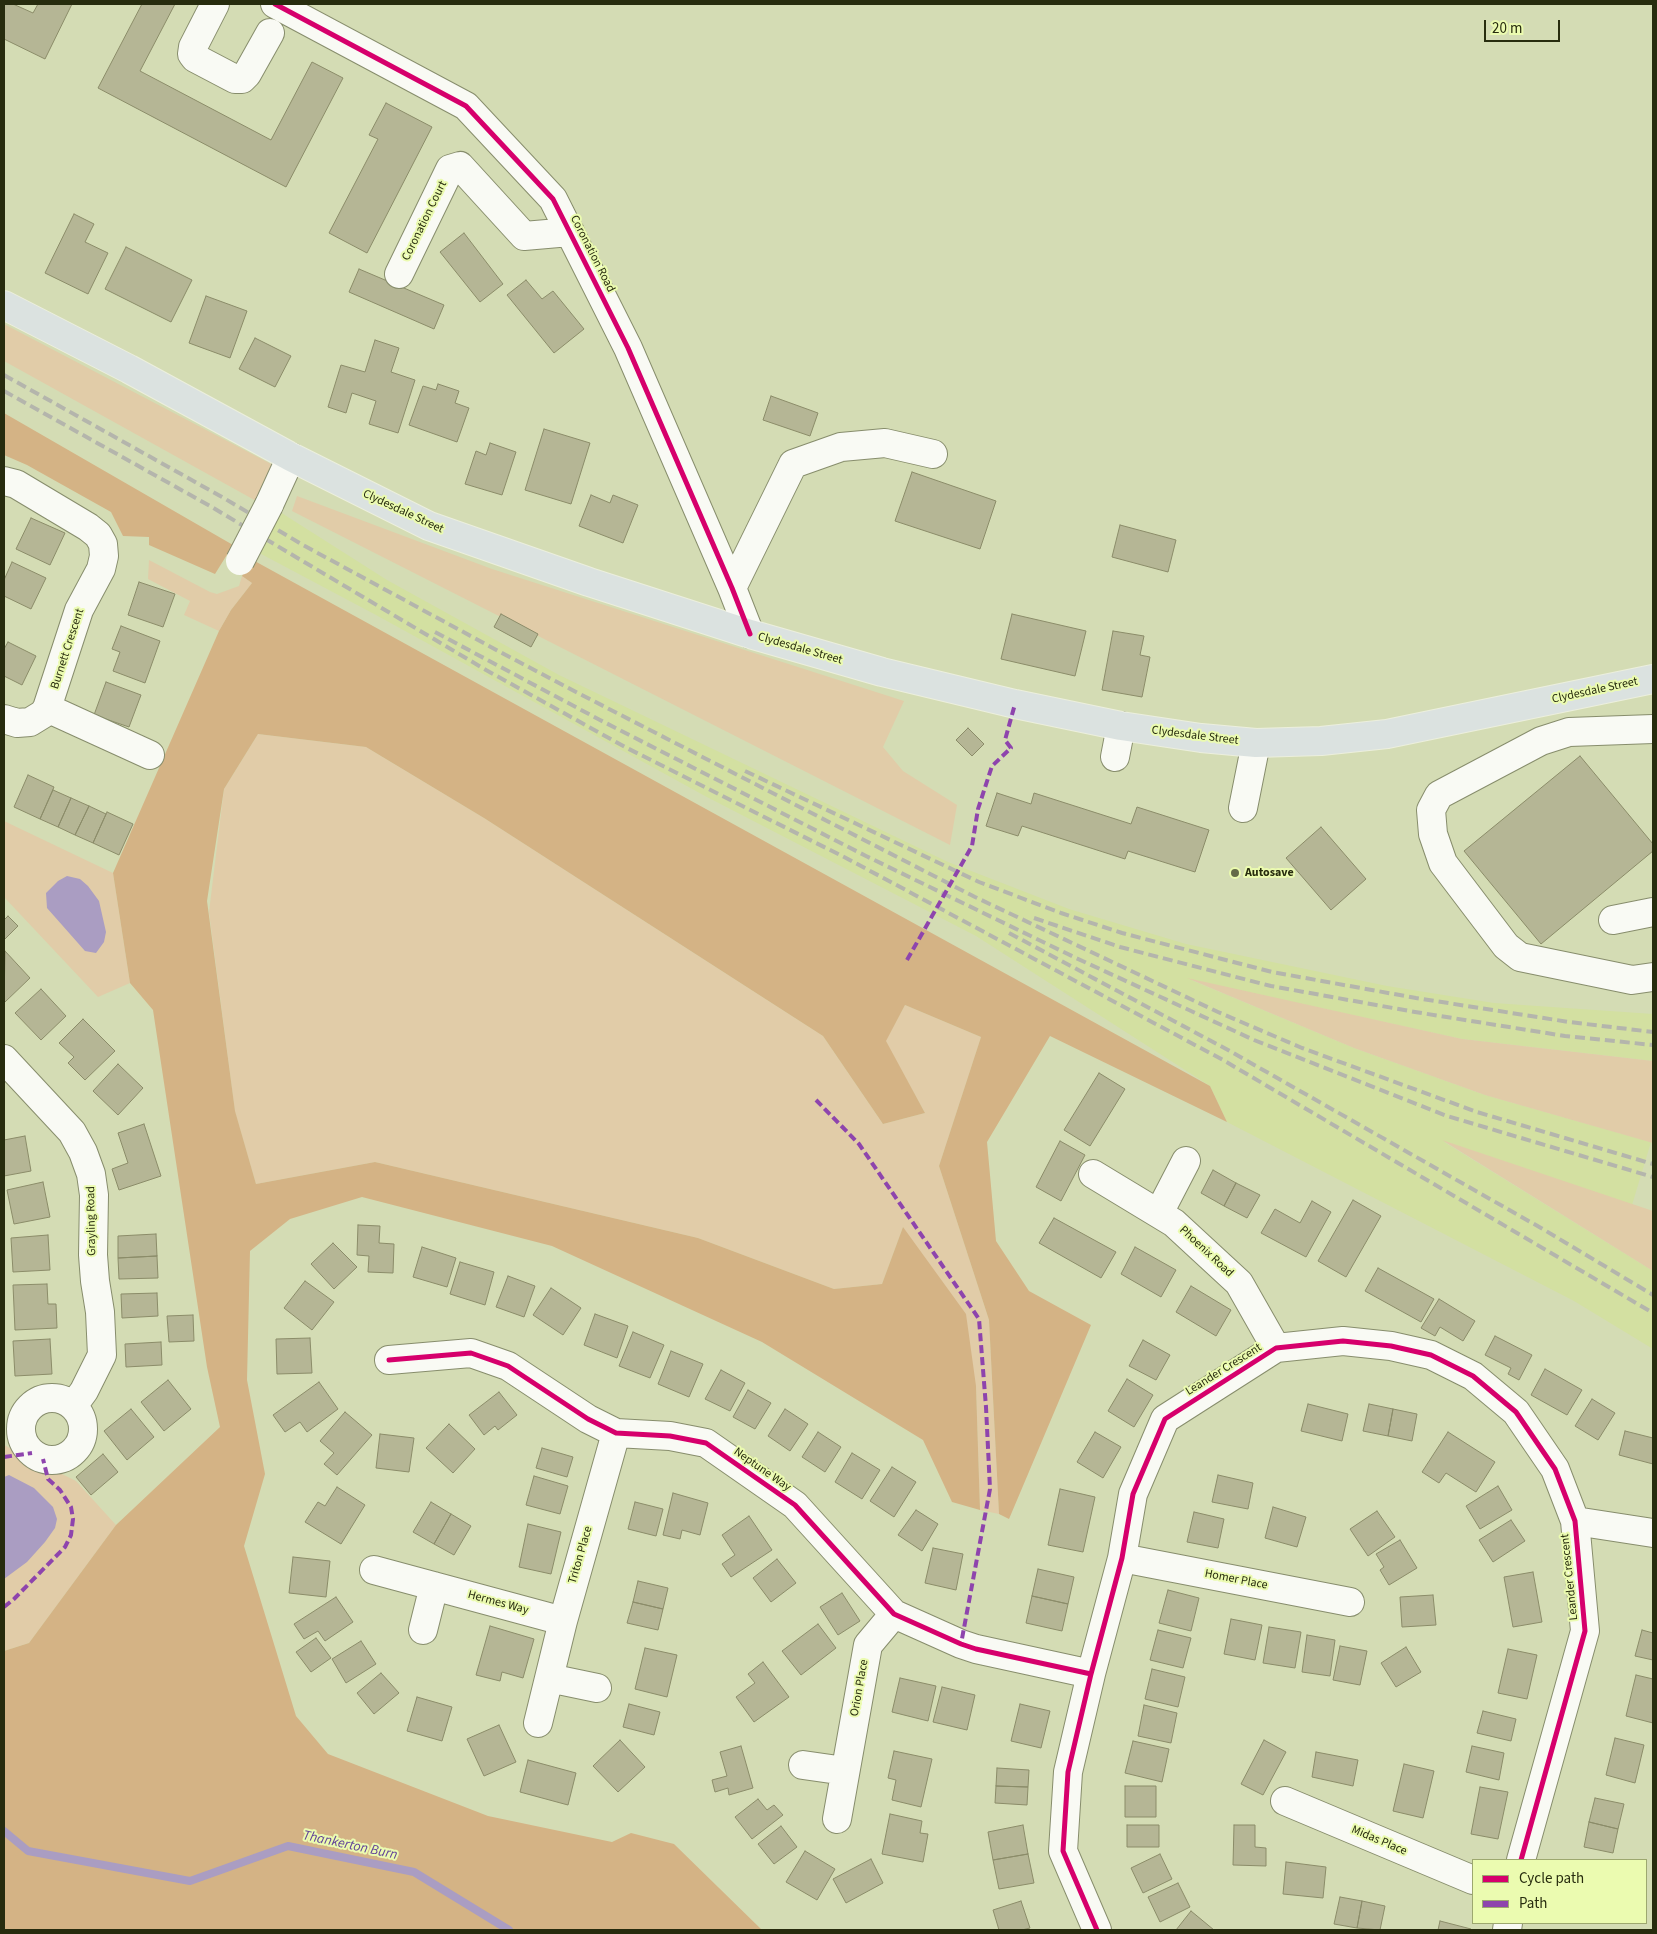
<!DOCTYPE html>
<html>
<head>
<meta charset="utf-8">
<style>
  body { margin:0 }
  #map { position:relative; width:1657px; height:1934px; overflow:hidden; background:#d4dcb4; font-family:"Source Sans 3",sans-serif }
  canvas { display:block }
  .frame { position:absolute; inset:0; border:5px solid #272c0e; pointer-events:none }
  .legend { position:absolute; left:1472px; top:1859px; width:175px; height:65px; box-sizing:border-box; background:#ebfbb0; border:1px solid #9da86f; margin:0; padding:6px 9px; list-style:none; font-size:15px; color:#272c0e }
  .legend li { display:flex; align-items:center; gap:10px; height:25px }
  .legend b { width:25px; border:1px solid #9da86f }
  .scale { position:absolute; left:1484px; top:20px; width:76px; height:22px; box-sizing:border-box; border:2px solid #272c0e; border-top:0; padding-left:6px; font-size:15px; line-height:18px; white-space:nowrap; color:#272c0e; -webkit-text-stroke:4px #ebfbb0; paint-order:stroke }
</style>
</head>
<body>
<div id="map">
<canvas width="1657" height="1934"></canvas>
<div class="frame"></div>
<ul class="legend">
<li><b style="height:6px;background:#d6006c"></b>Cycle path</li>
<li><b style="height:6px;background:#8e44ad"></b>Path</li>
</ul>
<div class="scale">20 m</div>
</div>
<script>
const c = document.querySelector('canvas').getContext('2d');
c.lineJoin = 'round';
function fill(path, color) {
  c.fillStyle = color;
  c.fill(path, 'evenodd');
}
function poly(rows) {
  const path = new Path2D();
  for (const r of rows) {
    if (r.length === 3) {
      path.moveTo(r[0] + r[2], r[1]);
      path.arc(r[0], r[1], r[2], 0, 2 * Math.PI);
      continue;
    }
    path.moveTo(r[0], r[1]);
    for (let i = 2; i < r.length; i += 2) path.lineTo(r[i], r[i + 1]);
  }
  return path;
}
function trace(path, color, width, dash) {
  c.strokeStyle = color;
  c.lineWidth = width;
  c.lineCap = dash ? 'butt' : 'round';
  c.setLineDash(dash || []);
  c.stroke(path);
}
function drawText(font, color, halo, rows, align = 'center') {
  c.font = font + ' "Source Sans 3",sans-serif';
  c.lineWidth = 4;
  c.setLineDash([]);
  c.textBaseline = 'middle';
  c.strokeStyle = halo;
  c.fillStyle = color;
  for (const [text, x, y, turn = 0] of rows) {
    c.save();
    c.translate(x, y);
    c.rotate((+turn || 0) * Math.PI / 180);
    c.textAlign = isNaN(turn) ? turn : align;
    if (halo) c.strokeText(text, 0, 0);
    c.fillText(text, 0, 0);
    c.restore();
  }
}
const built = poly([
  [269,505,387,580,559,675,948,862,1069,909,1186,944,1387,986,1494,1003,1653,1014,1653,1061,1462,1039,1191,980,1354,1048,1485,1095,1651,1142,1632,1205,1444,1142,1653,1271,1653,1349,1574,1301,1227,1122,1210,1086,976,936,705,796,376,615,248,547]
]);
const green = poly([
  [4,324,273,465,258,502,4,361],
  [297,496,492,569,904,701,883,747,903,771,957,805,950,845,292,511],
  [149,560,210,592,217,594,239,586,242,576,252,583,231,610,219,631,184,615,190,601,148,579],
  [258,734,366,747,484,818,823,1036,883,1124,925,1113,885,1041,905,1005,981,1037,939,1166,989,1320,999,1514,980,1510,976,1386,903,1227,882,1284,834,1289,698,1238,375,1162,256,1184,235,1112,209,912,224,789],
  [4,821,113,873,130,983,98,997,4,897],
  [1187,978,1462,1039,1653,1061,1653,1143,1485,1095,1354,1048],
  [1442,1140,1653,1211,1653,1271],
  [4,1445,76,1481,116,1525,29,1643,4,1651]
]);
const forest = poly([
  [4,413,233,545,215,574,149,545,149,537,123,536,111,512,27,465,4,455],
  [251,559,1210,1086,1227,1122,1050,1036,987,1142,996,1241,1029,1291,1091,1325,1009,1519,999,1514,989,1320,939,1166,981,1037,905,1005,886,1041,925,1113,883,1124,823,1036,484,818,366,747,258,734,224,789,207,901,235,1111,256,1184,375,1162,698,1238,834,1289,882,1284,903,1227,966,1314,976,1386,980,1510,952,1502,923,1440,762,1342,552,1246,362,1197,290,1219,250,1251,247,1380,265,1474,244,1546,296,1716,328,1754,488,1816,612,1842,631,1833,674,1844,762,1930,4,1930,4,1651,29,1643,116,1525,220,1427,207,1367,153,1010,130,983,113,873,219,631,231,610,252,583,242,576]
]);
const water = poly([
  [67,876,80,879,88,886,99,901,106,932,104,942,96,953,85,951,47,908,46,893,58,881],
  [9,1475,34,1488,53,1507,57,1519,55,1528,45,1542,27,1562,4,1579,4,1477]
]);
const stream = poly([
  [4,1831,28,1851,190,1881,288,1846,414,1872,509,1930]
]);
const building = poly([
  [4,4,13,4,33,13,38,4,72,4,45,59,4,39,4,4],
  [142,4,175,4,140,71,271,140,312,62,343,78,286,187,98,88,142,4],
  [386,103,432,127,367,253,329,233,378,139,369,135,386,103],
  [74,214,94,224,85,242,108,253,88,294,45,273,74,214],
  [464,233,503,284,480,302,440,252,464,233],
  [126,247,192,280,171,322,105,289,126,247],
  [359,269,444,305,434,329,349,292,359,269],
  [526,280,542,299,553,291,584,329,554,353,507,295,526,280],
  [206,296,247,311,230,358,189,343,206,296],
  [255,338,291,356,275,387,239,369,255,338],
  [375,340,399,348,391,372,415,380,398,433,369,424,376,401,352,393,346,413,328,407,341,365,365,372,375,340],
  [438,384,459,391,455,403,469,408,457,442,409,425,423,386,436,390,438,384],
  [771,396,818,413,810,436,763,420,771,396],
  [544,429,590,443,571,504,525,490,544,429],
  [490,443,516,452,502,495,465,484,476,451,486,455,490,443],
  [912,472,996,501,980,549,895,521,912,472],
  [591,495,610,503,613,495,638,505,623,543,579,526,591,495],
  [31,518,65,533,50,565,16,549,31,518],
  [1120,525,1176,540,1168,572,1112,557,1120,525],
  [12,562,46,578,31,609,4,596,4,580,12,562],
  [139,582,175,594,163,627,128,615,139,582],
  [501,614,538,634,531,647,494,627,501,614],
  [1012,614,1086,631,1075,676,1001,659,1012,614],
  [121,626,160,641,145,683,113,671,120,652,112,649,121,626],
  [1113,631,1144,636,1140,655,1150,657,1142,697,1102,690,1113,631],
  [8,642,36,656,22,685,4,676,4,649,8,642],
  [106,682,141,695,129,727,94,715,106,682],
  [968,728,984,744,972,756,956,740,968,728],
  [1580,756,1653,844,1653,851,1541,944,1464,851,1580,756],
  [28,775,54,787,40,819,14,807,28,775],
  [53,790,71,798,58,827,40,819,53,790],
  [997,793,1031,804,1034,793,1131,824,1137,807,1209,830,1195,872,1128,851,1125,859,1022,826,1018,836,986,826,997,793],
  [71,798,89,806,75,835,58,827,71,798],
  [89,806,106,814,93,843,75,835,89,806],
  [107,812,133,824,119,855,93,843,107,812],
  [1321,827,1366,879,1331,910,1286,858,1321,827],
  [8,916,18,926,4,940,4,920,8,916],
  [5,951,30,978,5,1002,4,1001,5,951],
  [41,989,66,1016,41,1040,15,1013,41,989],
  [83,1019,115,1051,85,1080,68,1063,74,1057,59,1043,83,1019],
  [118,1064,143,1088,118,1115,93,1091,118,1064],
  [1099,1073,1125,1089,1090,1146,1064,1130,1099,1073],
  [144,1124,161,1176,119,1190,112,1169,128,1163,118,1133,144,1124],
  [25,1136,31,1171,4,1176,4,1140,25,1136],
  [1060,1141,1085,1155,1061,1201,1036,1187,1060,1141],
  [1213,1170,1236,1183,1224,1206,1201,1193,1213,1170],
  [43,1182,50,1217,14,1224,7,1190,43,1182],
  [1236,1183,1260,1195,1247,1218,1224,1206,1236,1183],
  [1353,1200,1381,1216,1346,1277,1318,1261,1353,1200],
  [1312,1201,1331,1212,1306,1257,1261,1233,1275,1209,1300,1223,1312,1201],
  [1054,1218,1116,1252,1101,1278,1039,1243,1054,1218],
  [358,1225,380,1226,379,1243,394,1244,393,1273,368,1272,369,1256,357,1255,358,1225],
  [156,1234,157,1256,118,1258,118,1236,156,1234],
  [48,1235,50,1270,13,1272,11,1238,48,1235],
  [333,1243,357,1267,334,1289,311,1264,333,1243],
  [422,1247,456,1258,447,1287,413,1277,422,1247],
  [1135,1247,1176,1270,1161,1297,1121,1274,1135,1247],
  [157,1256,158,1278,119,1279,118,1258,157,1256],
  [460,1262,494,1272,485,1305,450,1294,460,1262],
  [1378,1268,1434,1299,1421,1322,1365,1291,1378,1268],
  [508,1276,535,1286,524,1317,496,1307,508,1276],
  [305,1281,334,1302,312,1330,284,1308,305,1281],
  [47,1284,48,1304,56,1304,57,1328,15,1330,13,1285,47,1284],
  [1191,1286,1231,1310,1216,1336,1176,1312,1191,1286],
  [551,1288,581,1308,563,1335,533,1315,551,1288],
  [157,1293,158,1316,122,1318,121,1294,157,1293],
  [1439,1299,1475,1321,1463,1341,1440,1327,1435,1336,1421,1328,1439,1299],
  [595,1314,628,1326,617,1358,584,1345,595,1314],
  [193,1315,194,1341,169,1342,167,1316,193,1315],
  [633,1332,664,1345,650,1378,619,1366,633,1332],
  [1495,1336,1532,1355,1519,1380,1508,1374,1511,1368,1485,1355,1495,1336],
  [310,1338,312,1373,277,1374,276,1339,310,1338],
  [50,1339,52,1374,15,1376,13,1341,50,1339],
  [1143,1340,1170,1355,1156,1380,1129,1366,1143,1340],
  [161,1342,162,1365,126,1367,125,1344,161,1342],
  [671,1351,703,1364,689,1397,658,1384,671,1351],
  [1545,1369,1582,1390,1567,1415,1531,1395,1545,1369],
  [721,1370,745,1383,730,1411,705,1399,721,1370],
  [1127,1379,1153,1395,1134,1427,1108,1411,1127,1379],
  [168,1380,191,1409,164,1431,141,1402,168,1380],
  [319,1382,338,1409,307,1432,300,1422,285,1432,273,1415,319,1382],
  [748,1390,771,1403,755,1429,733,1417,748,1390],
  [499,1392,517,1415,498,1430,495,1426,484,1435,469,1415,499,1392],
  [1592,1399,1615,1413,1598,1440,1575,1426,1592,1399],
  [1308,1404,1348,1414,1342,1441,1301,1431,1308,1404],
  [1369,1404,1393,1409,1388,1436,1363,1431,1369,1404],
  [131,1409,154,1437,127,1460,104,1431,131,1409],
  [785,1409,808,1424,790,1451,768,1436,785,1409],
  [1393,1409,1417,1414,1412,1441,1388,1436,1393,1409],
  [345,1412,372,1435,337,1475,324,1464,334,1453,320,1441,345,1412],
  [449,1424,475,1449,453,1473,426,1448,449,1424],
  [1625,1431,1653,1438,1653,1464,1619,1455,1625,1431],
  [818,1432,841,1447,825,1472,802,1457,818,1432],
  [1095,1432,1121,1447,1103,1478,1077,1462,1095,1432],
  [1448,1432,1495,1462,1476,1492,1446,1473,1439,1483,1422,1472,1448,1432],
  [380,1434,414,1438,409,1472,376,1468,380,1434],
  [542,1448,573,1457,567,1477,536,1468,542,1448],
  [852,1453,880,1470,862,1499,835,1482,852,1453],
  [103,1454,118,1472,91,1495,76,1477,103,1454],
  [892,1467,916,1482,894,1517,870,1501,892,1467],
  [1218,1475,1253,1483,1248,1509,1212,1502,1218,1475],
  [534,1476,568,1486,560,1514,526,1505,534,1476],
  [1498,1486,1512,1510,1480,1529,1466,1506,1498,1486],
  [337,1487,365,1505,341,1544,305,1522,318,1502,325,1506,337,1487],
  [1060,1489,1095,1497,1083,1552,1048,1545,1060,1489],
  [673,1493,708,1503,700,1535,682,1530,680,1539,663,1535,673,1493],
  [431,1502,451,1514,434,1544,413,1532,431,1502],
  [635,1502,663,1509,656,1536,628,1529,635,1502],
  [1273,1507,1306,1517,1297,1547,1265,1538,1273,1507],
  [916,1510,938,1524,922,1551,898,1535,916,1510],
  [1377,1511,1395,1537,1368,1556,1350,1529,1377,1511],
  [1194,1512,1224,1519,1218,1548,1187,1542,1194,1512],
  [451,1514,471,1526,454,1555,434,1544,451,1514],
  [749,1516,772,1550,731,1577,722,1564,735,1555,722,1535,749,1516],
  [1511,1520,1525,1541,1493,1562,1479,1540,1511,1520],
  [528,1524,561,1532,551,1574,519,1567,528,1524],
  [1400,1540,1417,1568,1389,1585,1380,1570,1384,1567,1376,1554,1400,1540],
  [933,1548,963,1554,956,1590,925,1583,933,1548],
  [293,1557,330,1561,326,1597,289,1593,293,1557],
  [777,1559,796,1583,771,1602,753,1578,777,1559],
  [1038,1569,1074,1577,1068,1604,1032,1596,1038,1569],
  [1533,1572,1542,1622,1513,1627,1504,1577,1533,1572],
  [638,1581,668,1588,663,1609,633,1602,638,1581],
  [1168,1590,1199,1598,1191,1631,1159,1623,1168,1590],
  [842,1593,860,1621,838,1635,820,1607,842,1593],
  [1433,1595,1436,1625,1402,1627,1400,1597,1433,1595],
  [1032,1596,1068,1604,1062,1631,1026,1623,1032,1596],
  [336,1597,353,1622,325,1641,318,1631,304,1639,294,1624,336,1597],
  [633,1602,663,1609,658,1630,627,1623,633,1602],
  [1231,1619,1262,1625,1255,1660,1224,1654,1231,1619],
  [818,1624,836,1648,801,1675,782,1651,818,1624],
  [490,1626,534,1639,523,1678,502,1672,500,1681,476,1675,490,1626],
  [1269,1627,1301,1632,1295,1668,1263,1663,1269,1627],
  [1158,1630,1191,1638,1183,1668,1150,1660,1158,1630],
  [1642,1630,1653,1633,1653,1660,1635,1656,1642,1630],
  [1307,1635,1335,1640,1330,1676,1302,1672,1307,1635],
  [316,1638,331,1658,311,1672,296,1652,316,1638],
  [361,1641,376,1664,346,1683,332,1659,361,1641],
  [1340,1646,1367,1651,1360,1685,1333,1680,1340,1646],
  [1406,1647,1421,1672,1396,1687,1381,1663,1406,1647],
  [645,1648,677,1655,667,1697,635,1689,645,1648],
  [1508,1649,1537,1655,1527,1699,1498,1693,1508,1649],
  [763,1662,789,1697,754,1722,736,1697,755,1683,748,1674,763,1662],
  [1152,1669,1185,1677,1178,1707,1145,1699,1152,1669],
  [381,1673,399,1693,374,1714,357,1693,381,1673],
  [1636,1675,1653,1679,1653,1723,1626,1716,1636,1675],
  [900,1678,936,1686,928,1721,892,1712,900,1678],
  [942,1687,975,1695,967,1730,933,1722,942,1687],
  [417,1697,452,1707,442,1741,407,1731,417,1697],
  [629,1704,660,1712,654,1735,623,1727,629,1704],
  [1020,1704,1050,1711,1041,1748,1011,1741,1020,1704],
  [1144,1705,1177,1713,1171,1743,1138,1736,1144,1705],
  [1483,1711,1516,1719,1511,1741,1477,1733,1483,1711],
  [499,1725,516,1762,484,1776,467,1739,499,1725],
  [1615,1738,1644,1745,1635,1783,1606,1775,1615,1738],
  [620,1740,645,1767,618,1792,593,1766,620,1740],
  [1264,1740,1286,1752,1263,1795,1241,1784,1264,1740],
  [1133,1741,1169,1749,1162,1782,1125,1773,1133,1741],
  [741,1746,753,1788,729,1795,728,1788,715,1792,712,1780,727,1776,720,1752,741,1746],
  [1472,1746,1504,1753,1499,1780,1466,1772,1472,1746],
  [894,1751,932,1759,921,1807,892,1800,896,1780,888,1778,894,1751],
  [1316,1752,1358,1760,1353,1786,1312,1777,1316,1752],
  [528,1760,576,1773,568,1805,520,1792,528,1760],
  [1404,1764,1434,1771,1423,1818,1393,1811,1404,1764],
  [997,1768,1029,1770,1028,1787,996,1786,997,1768],
  [996,1786,1028,1787,1027,1805,995,1803,996,1786],
  [1125,1786,1156,1786,1156,1817,1125,1817,1125,1786],
  [1480,1787,1508,1792,1498,1839,1471,1834,1480,1787],
  [1595,1798,1624,1804,1618,1829,1589,1822,1595,1798],
  [758,1799,767,1810,774,1805,783,1815,752,1839,735,1817,758,1799],
  [890,1814,922,1821,920,1833,928,1834,923,1862,882,1854,890,1814],
  [1589,1822,1618,1829,1613,1853,1584,1847,1589,1822],
  [1023,1825,1028,1854,993,1860,988,1832,1023,1825],
  [1127,1825,1159,1825,1159,1847,1127,1847,1127,1825],
  [1234,1825,1255,1825,1255,1847,1266,1848,1266,1866,1233,1865,1234,1825],
  [781,1826,797,1847,774,1864,758,1844,781,1826],
  [805,1851,835,1869,817,1900,786,1882,805,1851],
  [1028,1854,1034,1883,999,1889,993,1860,1028,1854],
  [1160,1854,1172,1879,1143,1893,1131,1868,1160,1854],
  [871,1859,883,1883,846,1903,833,1879,871,1859],
  [1286,1862,1326,1867,1323,1898,1283,1894,1286,1862],
  [1178,1883,1190,1907,1160,1922,1148,1897,1178,1883],
  [1340,1897,1362,1901,1357,1928,1334,1924,1340,1897],
  [1021,1901,1030,1928,1022,1930,999,1930,993,1910,1021,1901],
  [1362,1901,1385,1906,1380,1930,1357,1928,1362,1901],
  [1191,1911,1214,1930,1176,1930,1191,1911],
  [1440,1921,1471,1929,1471,1930,1438,1930,1440,1921]
]);
const minor = poly([
  [215,4,193,47,192,54,195,58,235,79,242,79,247,74,270,33],
  [275,4,466,106,553,199,628,348,732,588,750,634],
  [399,274,450,169,460,166,524,236,570,232],
  [4,481,16,484,88,527,98,535,103,544,104,556,101,569,79,610,47,708,43,714,30,722,17,723,4,719],
  [269,505,291,457],
  [732,588,793,464,841,447,885,443,933,454],
  [47,708,150,755],
  [1653,729,1569,732,1541,741,1439,795,1431,810,1433,834,1443,863,1506,946,1520,957,1632,980,1653,977],
  [1115,757,1121,726],
  [1243,808,1256,743],
  [1613,920,1653,912],
  [4,1059,72,1132,83,1152,91,1174,94,1195,93,1255,95,1281,100,1312,102,1355,84,1391,73,1406],
  [1093,1174,1174,1223,1239,1283,1276,1348],
  [1159,1213,1186,1161],
  [389,1360,471,1353,508,1366,588,1419,616,1433,670,1436,706,1443,795,1505,894,1614,961,1644,976,1649,1091,1674],
  [52,1429,31],
  [1575,1521,1653,1533],
  [1122,1558,1350,1602],
  [374,1570,563,1621],
  [423,1630,434,1586],
  [549,1678,597,1688],
  [538,1723,563,1621,616,1433],
  [803,1765,845,1771],
  [1285,1801,1473,1880],
  [837,1819,868,1645,894,1614],
  [1097,1930,1063,1851,1068,1772,1091,1674,1122,1558,1133,1494,1165,1419,1276,1348,1343,1341,1391,1346,1431,1355,1473,1376,1516,1412,1555,1469,1575,1521,1585,1631,1521,1860],
  [1507,1930,1508,1923]
]);
const major = poly([
  [4,305,129,369,291,457,429,526,589,582,750,634,882,672,1015,704,1121,726,1201,738,1256,743,1321,741,1387,734,1653,679]
]);
const rail = poly([
  [4,375,222,497,303,545,502,653,576,692,975,897,1218,1012,1302,1048,1477,1112,1653,1164],
  [4,391,210,506,486,670,562,712,625,747,846,858,1223,1060,1653,1313],
  [435,632,600,720,866,856,1076,958,1254,1040,1447,1116,1653,1177],
  [745,771,979,882,1061,913,1122,933,1272,972,1416,998,1569,1022,1653,1032],
  [1034,918,1120,947,1271,986,1415,1012,1565,1036,1653,1045],
  [1009,933,1228,1050,1541,1228,1653,1295]
]);
const minorBridge = poly([
  [240,561,269,505]
]);
const quiet = poly([
  [907,960,972,846,978,809,992,766,1011,748,1005,740,1015,704],
  [816,1100,859,1144,979,1319,986,1407,990,1489,961,1644],
  [4,1457,32,1453],
  [4,1607,14,1599,65,1547,71,1535,73,1519,71,1507,60,1490,48,1479,43,1459]
]);
const cycleway = poly([
  [275,4,466,106,553,199,628,348,732,588,750,634],
  [389,1360,471,1353,508,1366,588,1419,616,1433,670,1436,706,1443,795,1505,894,1614,961,1644,976,1649,1091,1674],
  [1097,1930,1063,1851,1068,1772,1091,1674,1122,1558,1133,1494,1165,1419,1276,1348,1343,1341,1391,1346,1431,1355,1473,1376,1516,1412,1555,1469,1575,1521,1585,1631,1521,1860]
]);
const markers = [
  [1235,873,5,"#646a48"]
];
const streetNames = [
  ["Coronation Court",425,221,-64],
  ["Coronation Road",592,254,63],
  ["Clydesdale Street",403,512,25],
  ["Burnett Crescent",68,649,-72],
  ["Clydesdale Street",800,649,16],
  ["Clydesdale Street",1595,691,-12],
  ["Clydesdale Street",1195,736,7],
  ["Grayling Road",92,1221,-91],
  ["Phoenix Road",1206,1252,43],
  ["Leander Crescent",1224,1370,-32],
  ["Neptune Way",762,1470,35],
  ["Triton Place",581,1555,-74],
  ["Leander Crescent",1570,1577,-96],
  ["Homer Place",1236,1580,11],
  ["Hermes Way",498,1603,15],
  ["Orion Place",860,1688,-80],
  ["Midas Place",1379,1841,23]
];
const poiNames = [
  ["Autosave",1245,873]
];
const waterNames = [
  ["Thankerton Burn",350,1846,12]
];
fill(built, '#d3e0a1');
fill(green, '#e1cca8');
fill(forest, '#d4b385');
fill(water, '#aa9dc2');
trace(stream, '#aa9dc2', 8);
fill(building, '#b5b695');
trace(building, '#8b8c69', 1);
trace(minor, '#878d6c', 30);
trace(major, '#ecefdd', 30);
trace(minor, '#f9faf4', 28);
trace(major, '#dbe2e0', 28);
trace(rail, '#b4b5ac', 4, [10, 5]);
trace(minorBridge, '#878d6c', 30, []);
trace(minorBridge, '#f9faf4', 28);
trace(quiet, '#8e44ad', 4, [8, 4]);
trace(cycleway, '#d6006c', 5);
for (const [x, y, r, color] of markers) {
  const dot = new Path2D();
  dot.arc(x, y, r, 0, 2 * Math.PI);
  c.fillStyle = color;
  c.fill(dot);
  trace(dot, '#ebfbb0', 2);
}
drawText('12px', '#272c0e', '#ebfbb0', streetNames);
drawText('bold 12px', '#272c0e', '#ebfbb0', poiNames, 'left');
drawText('italic 14px', '#624398', '#ebfbb0', waterNames);
</script>
</body>
</html>
